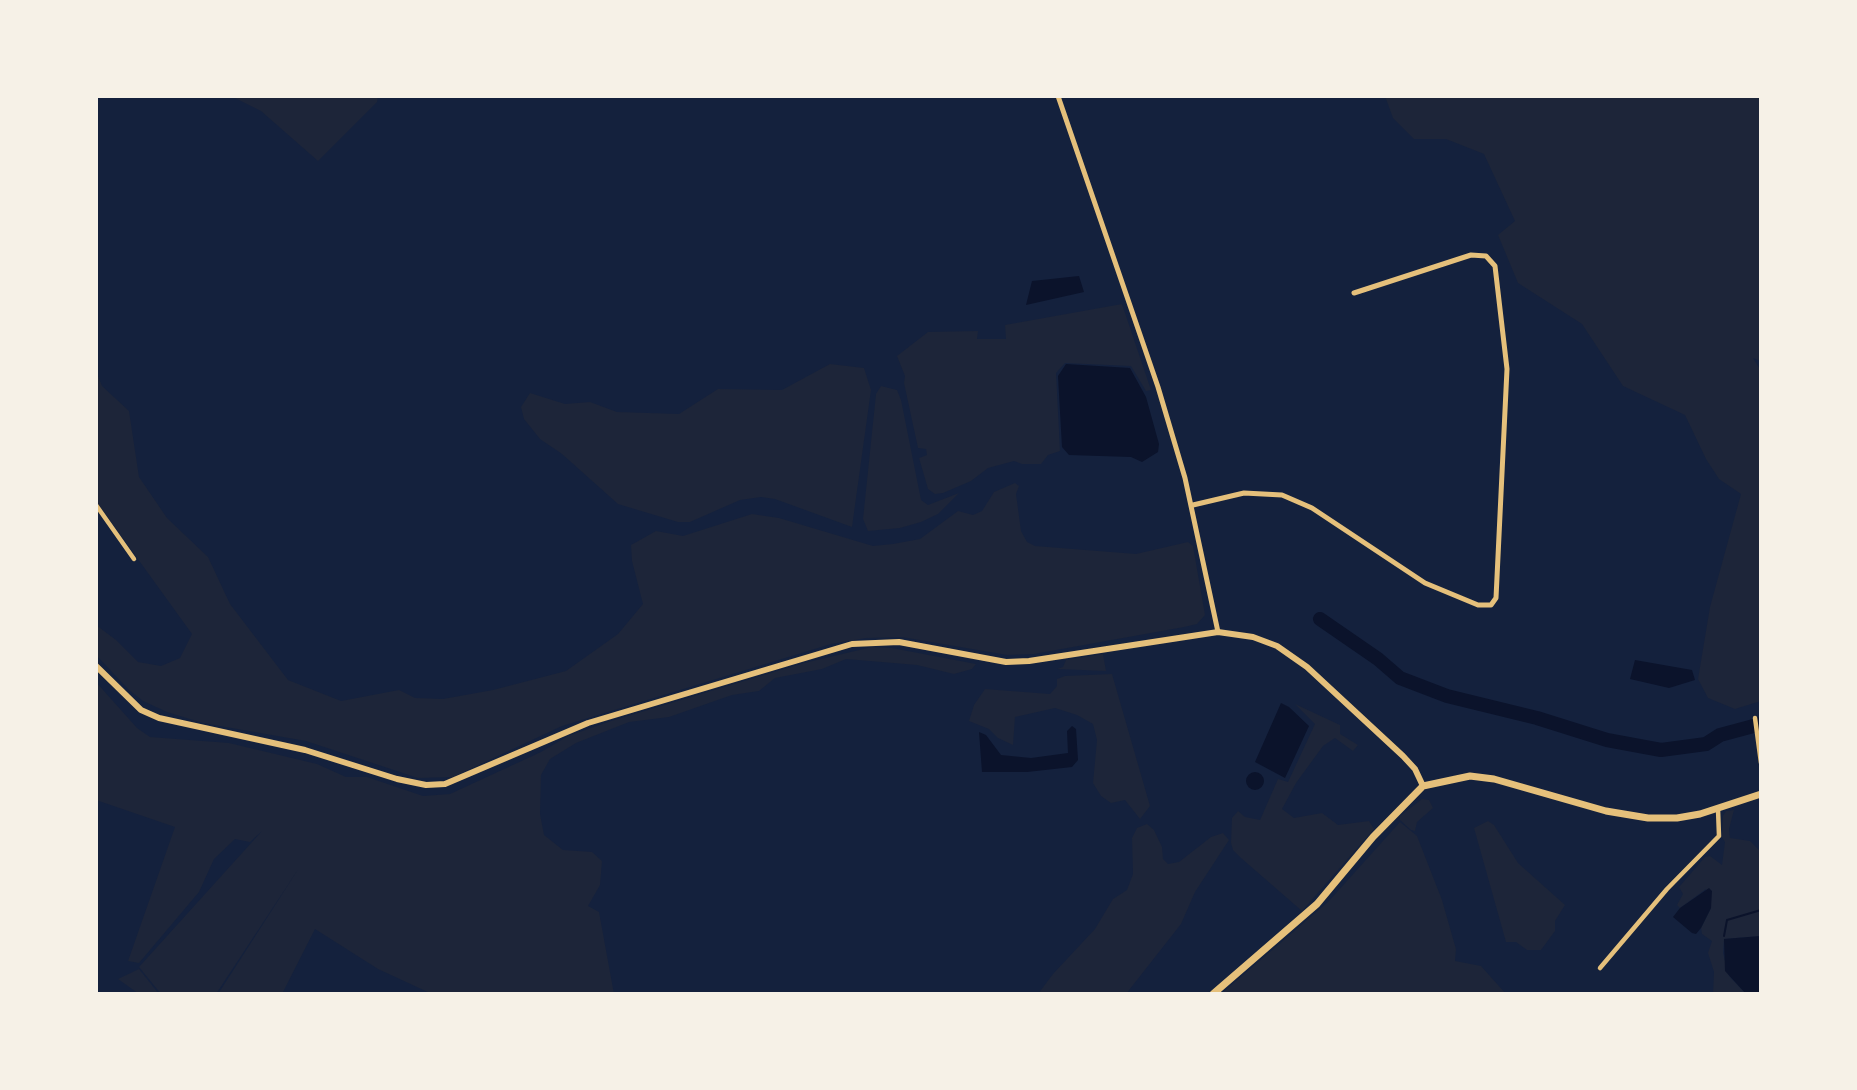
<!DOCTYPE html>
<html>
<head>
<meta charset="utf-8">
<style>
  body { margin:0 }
  #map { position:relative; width:1857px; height:1090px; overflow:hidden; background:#14213d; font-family:"Sofia Sans Condensed",sans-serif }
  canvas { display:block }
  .frame { position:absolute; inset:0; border:98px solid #f6f1e7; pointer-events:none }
</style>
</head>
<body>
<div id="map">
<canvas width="1857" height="1090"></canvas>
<div class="frame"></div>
</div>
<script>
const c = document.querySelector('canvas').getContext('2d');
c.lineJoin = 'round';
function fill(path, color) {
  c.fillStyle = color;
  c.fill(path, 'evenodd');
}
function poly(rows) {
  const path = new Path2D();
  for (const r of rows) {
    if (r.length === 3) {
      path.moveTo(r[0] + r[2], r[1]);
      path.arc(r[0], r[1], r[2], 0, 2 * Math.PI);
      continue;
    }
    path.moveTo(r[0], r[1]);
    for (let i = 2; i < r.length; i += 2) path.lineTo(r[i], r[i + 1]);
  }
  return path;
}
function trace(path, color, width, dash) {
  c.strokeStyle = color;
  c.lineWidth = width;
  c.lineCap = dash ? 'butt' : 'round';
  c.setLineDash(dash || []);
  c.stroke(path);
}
const green = poly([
  [231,96,378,96,377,102,318,161,261,111],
  [1385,96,1761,96,1761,361,1753,358,1761,371,1761,701,1735,709,1708,698,1698,679,1710,607,1741,494,1719,479,1706,459,1685,415,1623,386,1582,324,1518,283,1498,235,1515,221,1484,154,1446,139,1414,139,1393,118],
  [1122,304,1151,390,1146,391,1131,366,1065,363,1056,373,1060,451,1048,455,1041,464,1022,464,1014,461,988,468,971,481,943,493,935,494,928,489,919,458,927,455,926,449,918,448,904,383,905,376,897,356,928,332,978,331,977,339,1006,339,1005,325],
  [830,364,864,368,871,390,852,527,775,499,761,497,740,500,690,522,678,522,618,504,562,454,540,439,524,419,521,407,530,393,565,404,590,402,617,412,679,414,718,389,782,390],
  [96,371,102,386,129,411,139,477,167,518,208,557,230,604,288,680,341,701,399,690,415,698,443,699,493,690,566,671,618,634,643,604,632,561,631,545,656,531,683,536,752,514,779,518,873,546,893,544,920,539,958,511,973,515,982,511,994,492,1015,483,1019,486,1016,494,1021,531,1027,542,1035,546,1136,554,1188,542,1193,546,1205,615,1197,624,1184,627,1034,654,1007,655,902,637,866,638,831,644,562,726,453,777,418,778,306,741,203,723,167,712,143,701,129,690,96,655,96,625,116,640,138,662,161,666,180,658,192,634,96,501],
  [881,386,897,390,901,400,921,500,928,505,959,493,938,514,921,522,900,528,868,531,863,519,876,394],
  [872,647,892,648,976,664,972,669,954,674,917,665,846,659,822,669,775,678,759,691,732,695,669,717,629,722,576,743,550,759,541,775,540,814,544,835,563,850,592,852,602,861,600,885,588,906,599,912,614,994,432,994,378,969,315,929,282,994,218,994,299,868,216,994,161,994,139,967,262,831,250,842,235,839,214,859,199,892,139,963,128,961,175,827,96,800,96,682,137,728,150,737,229,743,317,764,346,777,367,777,423,796,450,794,541,752,568,736,611,721,804,663],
  [1103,654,1106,671,1057,669,1063,667,1066,660],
  [1112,674,1150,806,1140,819,1125,800,1111,803,1101,796,1093,783,1097,740,1093,724,1077,715,1055,708,1015,717,1013,745,998,738,989,729,969,721,974,705,985,689,1050,694,1057,686,1057,679,1065,676],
  [1295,704,1340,725,1340,734,1358,745,1353,751,1335,738,1323,746,1296,783,1282,809,1294,818,1322,813,1338,825,1369,821,1374,829,1302,911,1241,858,1233,850,1231,843,1232,818,1238,811,1245,817,1260,820,1278,779,1288,782,1315,724],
  [1422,799,1429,800,1433,808,1417,822,1415,831,1411,830,1400,820,1400,816],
  [1734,810,1729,829,1730,838,1750,841,1761,852,1761,936,1724,939,1723,953,1729,976,1746,994,1713,994,1714,972,1708,953,1712,941,1702,934,1701,928,1711,908,1706,889,1680,908,1677,905,1683,894,1679,887,1705,857,1710,856,1722,865,1725,842,1722,837,1723,816,1726,811],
  [1488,821,1494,825,1518,863,1565,905,1555,921,1555,931,1541,950,1527,950,1516,942,1506,942,1474,828],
  [1400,822,1417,836,1442,900,1456,949,1455,961,1481,966,1506,994,1221,994,1328,902],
  [1147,824,1154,830,1162,847,1163,859,1168,864,1179,862,1211,837,1223,833,1229,840,1195,892,1181,924,1126,994,1038,994,1053,974,1095,929,1113,899,1127,890,1133,874,1132,838,1137,828],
  [139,969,159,994,139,994,118,979]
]);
const water = poly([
  [1079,276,1084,292,1026,305,1032,281],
  [1066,364,1130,368,1146,397,1159,444,1158,452,1142,462,1131,457,1069,455,1062,447,1058,376],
  [1635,660,1692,670,1695,680,1669,688,1630,679],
  [1281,703,1289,707,1309,726,1285,778,1255,762],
  [1072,726,1076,729,1078,760,1072,767,1027,772,982,772,979,732,986,735,1001,755,1031,758,1068,753,1067,731],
  [1255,781,9],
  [1709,888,1712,891,1711,908,1701,928,1696,934,1692,933,1673,917,1680,908],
  [1761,936,1761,994,1746,994,1725,971,1724,939]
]);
const stream = poly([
  [1724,936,1727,920,1761,910]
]);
const river = poly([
  [1320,619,1378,659,1400,678,1447,696,1537,718,1607,740,1661,750,1706,744,1720,735,1761,724]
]);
const minor = poly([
  [96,505,134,559],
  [1755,718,1761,763],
  [1600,968,1667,889,1719,836,1718,809]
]);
const tertiary = poly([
  [1058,96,1158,387,1185,478,1218,632],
  [1193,505,1244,493,1282,495,1312,508,1425,583,1478,605,1491,605,1496,598,1507,369,1495,266,1486,256,1471,255,1354,293]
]);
const secondary = poly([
  [96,666,141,710,159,718,305,750,397,779,426,785,445,784,588,723,852,644,899,642,1006,662,1029,661,1218,632,1253,637,1277,646,1307,667,1403,756,1415,769,1423,786]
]);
const primary = poly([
  [1213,994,1317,904,1373,837,1423,786,1470,776,1494,779,1606,811,1648,818,1677,818,1700,814,1761,794]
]);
fill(green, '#1d2539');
fill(water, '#0b132b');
trace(stream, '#0b132b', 2);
trace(river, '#0b132b', 14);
trace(minor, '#e5c07b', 4.5);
trace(tertiary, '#e5c07b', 5);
trace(secondary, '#e5c07b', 6);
trace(primary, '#e5c07b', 7);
</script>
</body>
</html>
